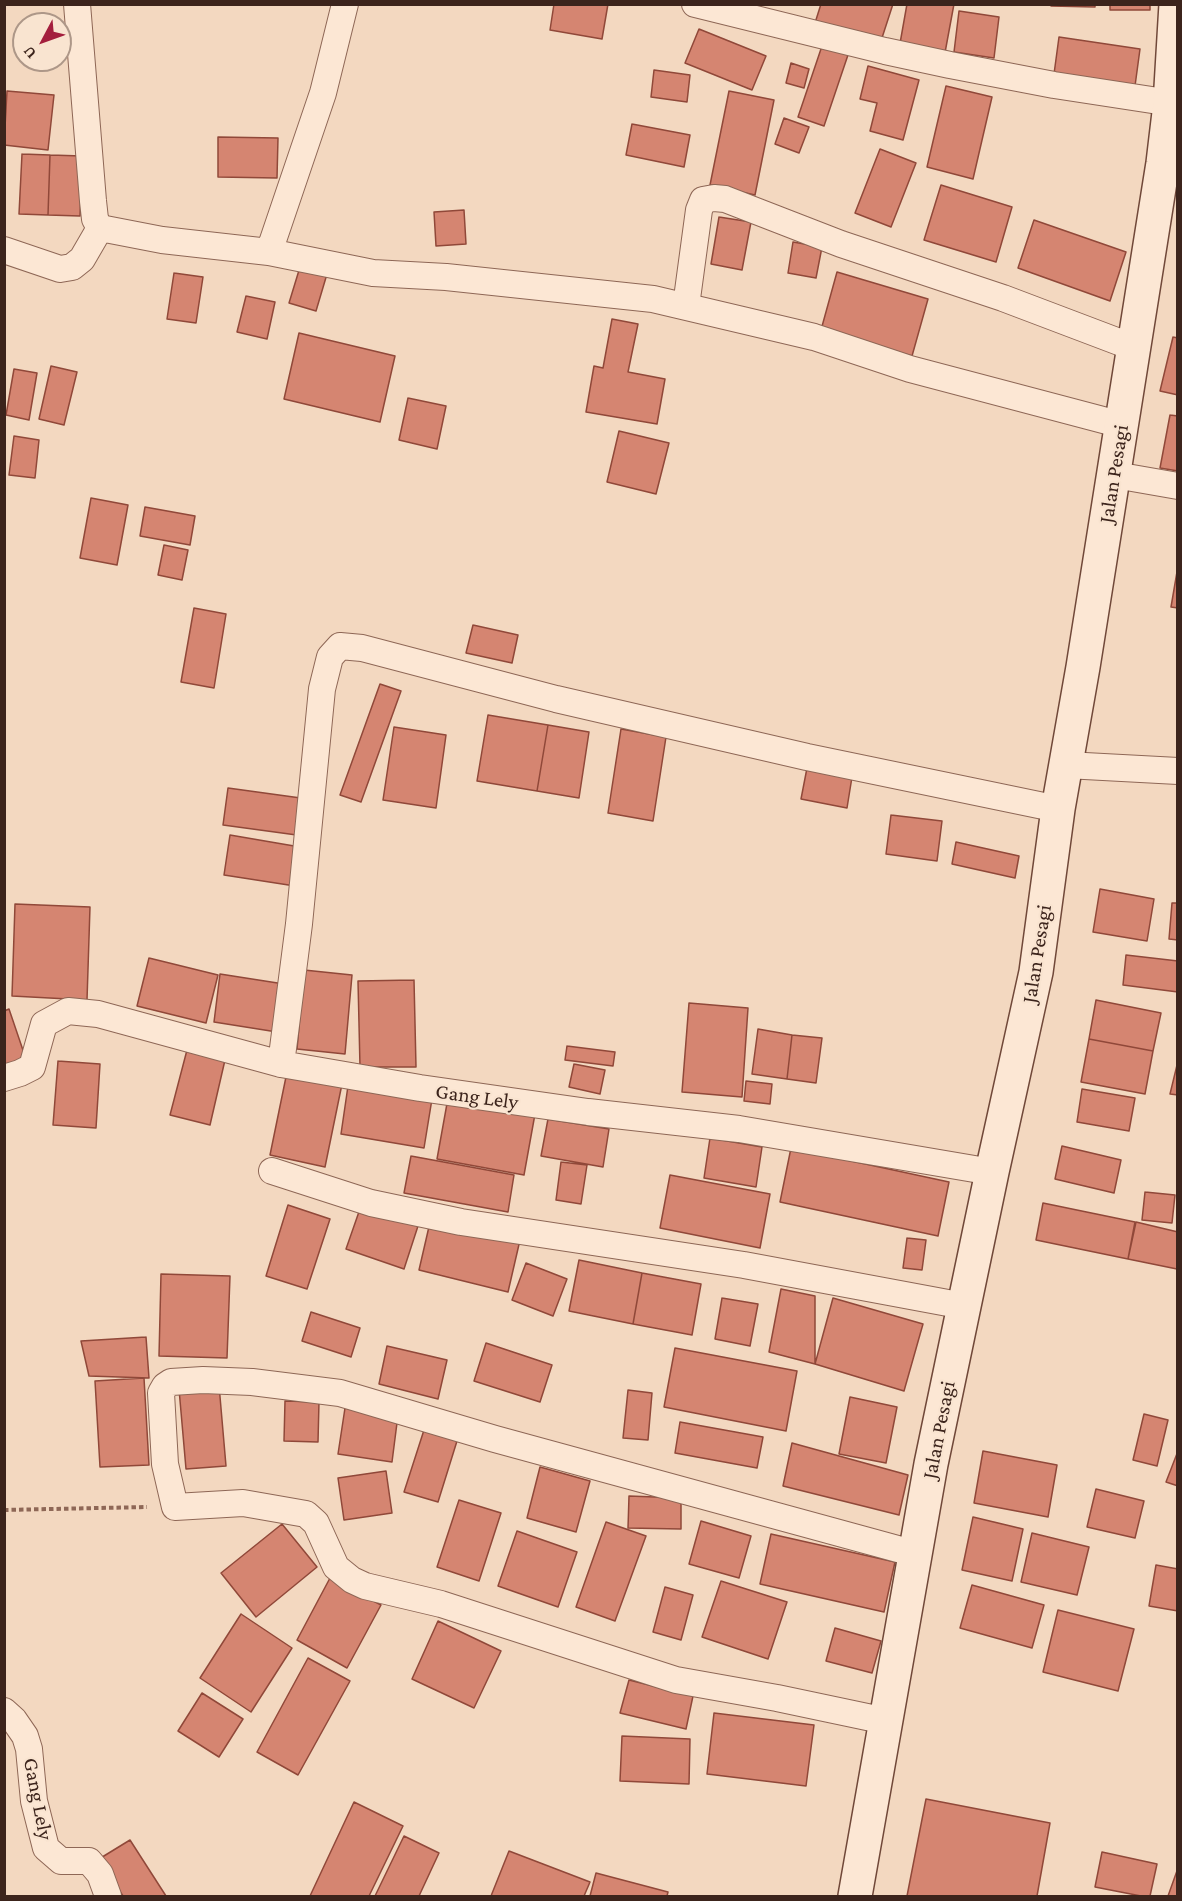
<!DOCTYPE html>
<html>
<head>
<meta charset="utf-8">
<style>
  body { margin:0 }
  #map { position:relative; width:1182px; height:1901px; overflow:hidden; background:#f3d8c0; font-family:"Crimson Pro",serif }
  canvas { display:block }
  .frame { position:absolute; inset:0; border:6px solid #3c241c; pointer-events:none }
  .north { position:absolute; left:12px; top:12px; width:60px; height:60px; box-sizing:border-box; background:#f9e4d0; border:2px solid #ad9788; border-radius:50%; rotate:229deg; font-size:16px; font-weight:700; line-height:24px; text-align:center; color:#3c241c }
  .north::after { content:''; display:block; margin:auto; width:21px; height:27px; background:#a41f3d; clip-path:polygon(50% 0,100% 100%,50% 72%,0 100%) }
</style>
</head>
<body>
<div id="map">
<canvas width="1182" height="1901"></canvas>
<div class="frame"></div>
<div class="north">U</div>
</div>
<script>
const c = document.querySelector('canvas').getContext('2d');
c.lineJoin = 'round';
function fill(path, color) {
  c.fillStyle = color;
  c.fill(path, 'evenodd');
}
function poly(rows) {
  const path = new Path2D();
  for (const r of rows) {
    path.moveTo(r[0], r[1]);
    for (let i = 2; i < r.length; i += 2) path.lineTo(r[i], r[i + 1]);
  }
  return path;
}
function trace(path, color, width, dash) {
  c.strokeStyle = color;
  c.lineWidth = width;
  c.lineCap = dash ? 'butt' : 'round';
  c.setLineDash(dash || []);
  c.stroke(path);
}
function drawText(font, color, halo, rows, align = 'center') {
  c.font = font + ' "Crimson Pro",serif';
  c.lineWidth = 4.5;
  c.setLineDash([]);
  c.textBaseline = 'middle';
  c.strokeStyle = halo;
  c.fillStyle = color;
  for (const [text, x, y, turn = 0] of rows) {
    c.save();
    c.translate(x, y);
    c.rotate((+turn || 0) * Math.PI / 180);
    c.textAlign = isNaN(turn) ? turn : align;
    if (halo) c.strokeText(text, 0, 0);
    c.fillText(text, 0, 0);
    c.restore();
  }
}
const building = poly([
  [554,4,608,4,602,39,550,30,554,4],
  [821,4,893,4,880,44,815,23,821,4],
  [907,4,954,4,944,58,899,49,907,4],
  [1051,4,1095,4,1095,7,1051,6,1051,4],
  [1110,4,1150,4,1150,10,1110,10,1110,4],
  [959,11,999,17,994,58,954,52,959,11],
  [699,29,766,56,752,90,685,63,699,29],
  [1059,37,1140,49,1135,86,1054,74,1059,37],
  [824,40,850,49,824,126,798,117,824,40],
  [791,63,809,69,804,88,786,83,791,63],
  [868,66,919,80,903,140,870,131,877,103,860,99,868,66],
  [654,70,690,75,687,102,651,97,654,70],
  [946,86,992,97,973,179,927,167,946,86],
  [7,91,54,95,48,150,4,145,7,91],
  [729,91,774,100,755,195,710,185,729,91],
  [784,118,809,127,799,153,775,144,784,118],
  [632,124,690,135,684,167,626,155,632,124],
  [218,137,278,138,277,178,218,177,218,137],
  [880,149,916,163,891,227,855,213,880,149],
  [22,154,50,155,48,215,19,214,22,154],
  [50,155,82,156,80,216,48,215,50,155],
  [941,185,1012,207,996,262,924,240,941,185],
  [464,210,466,244,436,246,434,212,464,210],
  [719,217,751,222,742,270,711,264,719,217],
  [1034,220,1126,252,1110,301,1018,268,1034,220],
  [793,242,822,247,816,278,788,273,793,242],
  [300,267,327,274,316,311,289,303,300,267],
  [837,272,928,299,912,356,821,330,837,272],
  [174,273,203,277,196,323,167,319,174,273],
  [246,296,275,302,267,339,237,332,246,296],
  [612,319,638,324,628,372,665,379,657,424,586,412,594,366,603,368,612,319],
  [299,333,395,356,380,422,284,399,299,333],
  [1173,337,1178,338,1178,395,1160,391,1173,337],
  [51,366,77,372,64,425,39,419,51,366],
  [14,369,37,373,29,420,6,415,14,369],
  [408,398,446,406,437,449,399,440,408,398],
  [1170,415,1178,416,1178,471,1160,468,1170,415],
  [619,431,669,443,656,494,607,482,619,431],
  [14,436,39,440,35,478,9,475,14,436],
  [91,498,128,505,117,565,80,558,91,498],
  [145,507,195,516,190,545,140,536,145,507],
  [164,545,188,550,182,580,158,575,164,545],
  [1178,566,1178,608,1171,607,1178,566],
  [194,608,226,614,214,688,181,682,194,608],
  [473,625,518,635,512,663,466,653,473,625],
  [380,684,401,691,361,802,340,795,380,684],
  [488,715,548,725,537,791,477,781,488,715],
  [548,725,589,732,579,798,537,791,548,725],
  [394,727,446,735,436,808,383,800,394,727],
  [621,729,666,737,653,821,608,813,621,729],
  [807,768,852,777,847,808,801,799,807,768],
  [228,788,308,799,304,836,223,825,228,788],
  [891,815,942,821,937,861,886,854,891,815],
  [230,835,300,847,295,886,224,875,230,835],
  [956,842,1019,856,1015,878,952,864,956,842],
  [1100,889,1154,899,1147,941,1093,932,1100,889],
  [1172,903,1178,903,1178,940,1169,939,1172,903],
  [15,904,90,907,87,1000,12,996,15,904],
  [1126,955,1178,961,1178,992,1123,985,1126,955],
  [149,958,218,975,206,1023,137,1006,149,958],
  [304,970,352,975,345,1054,297,1049,304,970],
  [220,974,284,984,277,1032,214,1022,220,974],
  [414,980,416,1067,360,1067,358,981,414,980],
  [1096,1000,1161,1013,1153,1051,1089,1039,1096,1000],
  [689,1003,748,1008,742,1097,682,1092,689,1003],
  [9,1009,28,1065,4,1073,4,1011,9,1009],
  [758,1029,792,1035,787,1079,752,1074,758,1029],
  [792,1035,822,1038,816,1083,787,1079,792,1035],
  [1089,1039,1153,1051,1145,1094,1081,1082,1089,1039],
  [567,1046,615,1052,613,1066,565,1060,567,1046],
  [187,1050,225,1060,210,1125,170,1115,187,1050],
  [58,1061,100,1064,96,1128,53,1125,58,1061],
  [1178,1061,1178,1095,1170,1094,1178,1061],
  [574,1064,605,1070,600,1094,569,1087,574,1064],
  [287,1072,342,1084,325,1167,270,1155,287,1072],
  [746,1081,772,1084,770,1104,744,1101,746,1081],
  [348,1086,432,1099,424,1148,341,1134,348,1086],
  [1082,1089,1135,1098,1129,1131,1077,1122,1082,1089],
  [448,1098,535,1114,524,1175,437,1159,448,1098],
  [548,1119,609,1129,603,1167,541,1156,548,1119],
  [710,1138,762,1147,756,1187,704,1178,710,1138],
  [1062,1146,1121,1160,1114,1193,1055,1179,1062,1146],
  [791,1148,949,1182,938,1236,780,1202,791,1148],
  [411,1156,514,1175,508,1212,404,1193,411,1156],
  [561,1162,587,1165,581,1204,556,1200,561,1162],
  [670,1175,770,1194,760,1248,660,1228,670,1175],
  [1145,1192,1175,1195,1172,1223,1142,1220,1145,1192],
  [1043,1203,1135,1222,1128,1259,1036,1240,1043,1203],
  [288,1205,330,1219,307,1289,266,1276,288,1205],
  [361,1206,418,1226,404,1269,346,1249,361,1206],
  [431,1218,520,1240,508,1292,419,1270,431,1218],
  [1136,1222,1178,1232,1177,1269,1128,1259,1136,1222],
  [907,1238,926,1240,922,1270,903,1268,907,1238],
  [579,1260,642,1273,633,1324,569,1311,579,1260],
  [526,1263,567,1279,553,1316,512,1300,526,1263],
  [642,1273,701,1284,692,1335,633,1324,642,1273],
  [161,1274,230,1276,227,1358,159,1356,161,1274],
  [781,1289,815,1296,815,1364,769,1352,781,1289],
  [722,1298,758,1304,750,1346,715,1339,722,1298],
  [833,1298,923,1324,904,1391,815,1364,833,1298],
  [311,1312,360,1328,351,1357,302,1341,311,1312],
  [146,1337,149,1378,89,1376,81,1341,146,1337],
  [486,1343,552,1365,540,1402,474,1381,486,1343],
  [387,1346,447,1360,438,1399,379,1384,387,1346],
  [675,1348,797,1371,786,1431,664,1407,675,1348],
  [144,1378,149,1465,100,1467,95,1381,144,1378],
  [219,1385,226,1466,186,1469,179,1389,219,1385],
  [628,1390,652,1393,648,1440,623,1438,628,1390],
  [850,1397,897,1407,886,1463,839,1454,850,1397],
  [285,1401,319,1402,318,1442,284,1441,285,1401],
  [345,1408,398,1415,392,1462,338,1454,345,1408],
  [1144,1414,1168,1420,1157,1466,1133,1460,1144,1414],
  [680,1422,763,1437,757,1468,675,1453,680,1422],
  [424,1430,457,1441,438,1502,404,1492,424,1430],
  [792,1443,908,1475,899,1515,783,1486,792,1443],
  [983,1451,1057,1465,1048,1517,974,1503,983,1451],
  [1178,1451,1178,1486,1166,1482,1178,1451],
  [540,1467,590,1481,576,1532,527,1518,540,1467],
  [386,1471,392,1513,344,1520,338,1478,386,1471],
  [1096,1489,1144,1501,1135,1538,1087,1527,1096,1489],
  [629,1496,681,1498,681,1529,628,1528,629,1496],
  [459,1500,501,1513,479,1581,437,1567,459,1500],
  [973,1517,1023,1529,1012,1581,962,1570,973,1517],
  [701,1521,751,1536,739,1578,689,1564,701,1521],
  [606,1522,646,1536,615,1621,576,1607,606,1522],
  [282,1524,317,1567,256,1617,221,1573,282,1524],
  [517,1531,577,1552,558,1607,498,1586,517,1531],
  [1032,1533,1089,1547,1077,1595,1021,1582,1032,1533],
  [771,1534,895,1562,884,1612,760,1584,771,1534],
  [1156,1565,1178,1569,1178,1611,1149,1606,1156,1565],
  [330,1578,381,1605,347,1668,297,1640,330,1578],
  [721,1581,787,1602,768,1659,702,1637,721,1581],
  [972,1585,1044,1605,1032,1648,960,1628,972,1585],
  [665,1587,693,1595,681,1640,653,1632,665,1587],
  [1058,1610,1134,1629,1118,1691,1043,1672,1058,1610],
  [241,1614,292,1648,251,1712,200,1678,241,1614],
  [438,1621,501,1651,474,1708,412,1679,438,1621],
  [835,1628,881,1641,872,1673,826,1661,835,1628],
  [308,1658,350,1681,298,1775,257,1752,308,1658],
  [629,1680,693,1696,686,1729,620,1713,629,1680],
  [202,1693,243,1719,219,1757,178,1731,202,1693],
  [714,1713,814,1725,806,1786,707,1774,714,1713],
  [622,1736,690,1739,689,1784,620,1781,622,1736],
  [926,1799,1050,1823,1037,1896,907,1896,926,1799],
  [354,1802,403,1826,369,1896,310,1896,354,1802],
  [404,1836,439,1853,419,1896,375,1896,404,1836],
  [130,1840,166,1896,123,1896,99,1859,130,1840],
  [509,1851,590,1882,584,1896,491,1896,509,1851],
  [1102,1852,1157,1864,1150,1896,1141,1896,1095,1887,1102,1852],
  [1178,1868,1178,1896,1168,1896,1178,1868],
  [596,1873,668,1892,667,1896,590,1896,596,1873]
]);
const path = poly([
  [4,1510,147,1507]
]);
const street = poly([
  [77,4,93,201,95,219,100,228],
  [695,4,885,51,950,65,1054,85,1178,104],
  [4,250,60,269,72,267,82,259,100,228,162,240,269,252,373,273,446,277,653,299,814,337,910,369,1122,425],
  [269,252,323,93,345,4],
  [686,306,699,210,703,200,714,198,725,199,841,244,1003,298,1135,348],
  [1115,475,1178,486],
  [1066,765,1178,771],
  [281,1064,299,924,322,689,330,657,340,646,362,648,556,699,807,757,1058,809],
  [4,1078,20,1073,32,1067,44,1024,68,1011,98,1014,281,1064,420,1088,588,1112,739,1129,992,1172],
  [272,1171,371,1203,461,1222,744,1265,964,1306],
  [4,1711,14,1720,25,1736,29,1749,34,1801,46,1848,61,1861,89,1861,100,1874,108,1896],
  [886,1721,777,1698,676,1680,441,1604,365,1586,352,1580,336,1567,316,1523,306,1514,243,1503,175,1507,165,1464,161,1393,165,1386,171,1382,203,1380,252,1382,340,1393,495,1439,916,1554]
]);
const secondary = poly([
  [855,1896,931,1464,992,1172,1036,972,1058,809,1083,667,1163,163,1170,104,1176,4]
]);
const streetNames = [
  ["Jalan Pesagi",1114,474,-81],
  ["Jalan Pesagi",1037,954,-81],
  ["Gang Lely",477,1097,8],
  ["Jalan Pesagi",939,1430,-79],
  ["Gang Lely",38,1799,79]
];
fill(building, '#d58571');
trace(building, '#904839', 1.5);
trace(street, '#8e6756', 28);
trace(secondary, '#704839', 36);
trace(path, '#8e6756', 4, [4.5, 3]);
trace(street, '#fce7d4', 26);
trace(secondary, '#fce7d4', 33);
drawText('21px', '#3c241c', '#f9e4d0', streetNames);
</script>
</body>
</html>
